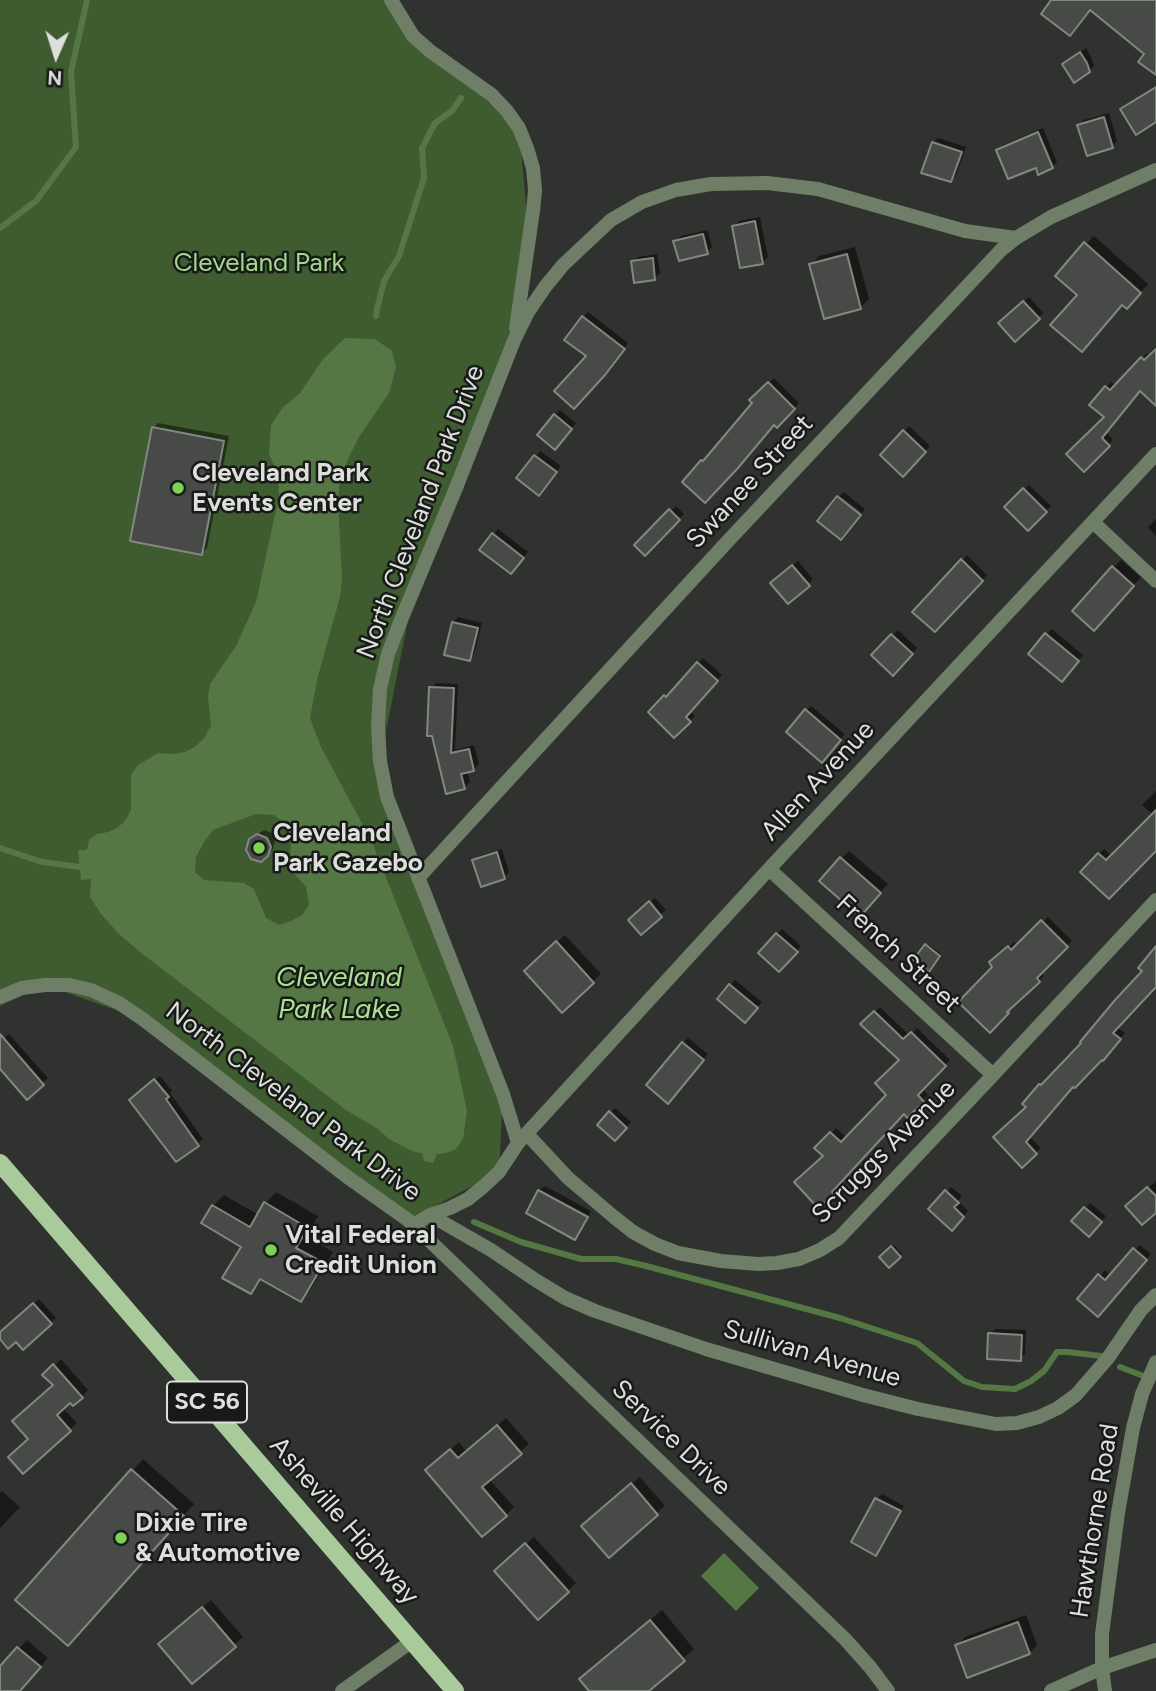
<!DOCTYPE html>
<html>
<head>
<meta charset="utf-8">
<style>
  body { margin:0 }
  #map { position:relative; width:1156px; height:1691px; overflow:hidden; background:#2f322e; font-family:Figtree,sans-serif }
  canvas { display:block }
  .north { position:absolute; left:21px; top:21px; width:70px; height:70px; -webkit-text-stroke:5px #181a18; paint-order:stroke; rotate:183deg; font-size:19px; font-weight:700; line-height:28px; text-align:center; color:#dddfdd }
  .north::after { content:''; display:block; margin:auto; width:24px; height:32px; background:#dddfdd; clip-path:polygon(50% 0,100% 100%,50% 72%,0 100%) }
</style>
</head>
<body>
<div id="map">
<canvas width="1156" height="1691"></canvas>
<div class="north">N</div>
</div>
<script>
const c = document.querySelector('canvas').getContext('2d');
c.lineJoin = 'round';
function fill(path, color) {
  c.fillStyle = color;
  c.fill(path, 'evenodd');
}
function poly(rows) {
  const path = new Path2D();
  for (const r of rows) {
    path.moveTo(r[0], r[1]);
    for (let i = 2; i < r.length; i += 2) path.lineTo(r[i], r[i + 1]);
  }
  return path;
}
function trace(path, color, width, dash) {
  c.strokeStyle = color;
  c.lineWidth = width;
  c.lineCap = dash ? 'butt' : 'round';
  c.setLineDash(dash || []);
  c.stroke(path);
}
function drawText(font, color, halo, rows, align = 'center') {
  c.font = font + ' Figtree,sans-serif';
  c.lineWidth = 5;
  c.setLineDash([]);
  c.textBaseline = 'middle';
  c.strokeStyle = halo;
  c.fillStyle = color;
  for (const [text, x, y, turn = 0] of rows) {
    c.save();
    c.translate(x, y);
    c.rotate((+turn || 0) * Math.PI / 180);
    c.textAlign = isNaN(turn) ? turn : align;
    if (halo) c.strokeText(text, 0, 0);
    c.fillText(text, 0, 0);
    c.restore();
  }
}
const green = poly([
  [0,0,399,0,413,36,519,128,529,237,519,307,415,585,380,761,503,1094,499,1172,408,1220,144,1020,45,985,0,1006]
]);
const water = poly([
  [345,338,375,339,392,351,396,367,389,393,359,437,348,459,340,479,338,503,342,577,340,597,317,680,310,718,321,747,372,842,453,1046,467,1111,463,1139,456,1149,446,1153,437,1154,433,1163,424,1161,422,1153,414,1152,389,1139,378,1129,346,1110,144,955,119,934,101,914,90,897,91,879,81,880,78,850,87,850,89,840,97,834,108,832,117,828,125,821,131,810,131,775,138,765,158,753,174,754,185,752,196,746,205,737,211,725,208,697,210,684,236,646,256,602,279,496,278,475,269,454,271,425,283,407,300,393,323,359],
  [256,814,274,815,285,824,291,837,290,869,306,887,309,905,302,915,291,921,279,925,266,918,254,889,244,883,204,880,195,872,196,857,204,842,213,830],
  [724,1553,759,1588,736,1611,701,1576]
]);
const shadow = poly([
  [1086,48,1091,57,1094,66,1089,71,1069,60],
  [1109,113,1117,141,1112,146,1079,125,1084,120],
  [1043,128,1057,162,1052,167,1037,166,998,150,1003,145],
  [938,138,966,147,956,175,951,180,933,143],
  [760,217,768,257,763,262,734,226,739,221],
  [708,230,712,247,707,252,675,241,681,236],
  [1094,236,1148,284,1135,299,1123,303,1079,295,1086,244],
  [855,247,869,299,861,307,825,317,811,265,819,256],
  [657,254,660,273,655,278,633,262,638,257],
  [1029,297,1043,313,1015,339,1001,323],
  [588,312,628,343,610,368,588,356,583,317],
  [1156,351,1156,399,1140,390,1106,432,1113,440,1084,469,1106,417,1092,405,1111,382,1116,386,1147,353,1150,356],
  [774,378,799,403,777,425,774,423,703,461,754,403,751,400],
  [560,410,576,423,560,443,555,415],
  [158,423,229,436,207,548,202,553,153,428],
  [909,426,930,446,903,474,882,455],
  [540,451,561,466,544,489,518,478],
  [1029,485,1051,506,1028,528,1007,507],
  [844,492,865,509,862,513,840,496],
  [676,506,684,514,645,553,636,545],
  [1156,519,1156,536,1148,527],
  [498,529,528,552,516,567,493,535],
  [967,555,987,575,935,630,915,612],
  [1121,560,1141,577,1102,620,1113,568],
  [798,561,813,579,808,584,777,578],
  [458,617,482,623,474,654,469,659,453,622],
  [1052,629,1083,655,1067,675,1030,654],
  [898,630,917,648,893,673,874,655],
  [703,658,722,675,690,711,695,716,674,736,650,712,671,692,672,693],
  [436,683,458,684,455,750,474,745,479,764,474,769,467,771,470,782,464,787,448,792,431,688],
  [811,706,845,734,827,756,806,711],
  [1156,791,1156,849,1082,871,1104,849,1112,856,1153,815,1142,805],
  [264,830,272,833,275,841,273,849,267,855,251,839],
  [502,849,509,872,504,877,474,861,479,856],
  [849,851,888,884,868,906,841,859],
  [655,898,666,910,641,933,630,920],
  [1048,917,1072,941,1040,972,1044,976,1011,1006,1012,1007,990,1030,995,967,991,963,1014,942,1017,946],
  [782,929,801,946,779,970,760,953],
  [565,935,601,974,562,1010,534,963],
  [928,944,941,954,928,970,915,959],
  [1156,950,1156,985,1117,1027,1125,1033,1108,1054,1074,1085,1029,1136,1041,1148,1022,1166,1028,1107,1041,1085,1046,1080,1047,1082,1144,971],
  [735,980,762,1002,750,1016,719,999],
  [880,1007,910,1036,917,1028,950,1060,922,1088,928,1095,907,1115,904,1112,836,1185,838,1188,818,1206,825,1156,817,1148,836,1128,847,1138,888,1095,901,1060,863,1024],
  [9,1034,48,1078,27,1097,0,1066,0,1042],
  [688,1038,708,1054,673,1096,683,1043],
  [160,1076,172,1091,170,1093,203,1139,177,1160,136,1095],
  [615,1108,631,1122,615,1139,599,1125],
  [1156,1181,1156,1211,1133,1201],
  [545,1186,591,1211,580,1233,575,1238,539,1191],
  [951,1187,962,1196,958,1201,968,1211,952,1228,931,1209],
  [276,1192,318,1216,306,1236,333,1252,311,1289,300,1300,263,1278,250,1292,243,1246,203,1223,213,1206,224,1195,259,1215,266,1203],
  [1090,1203,1106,1216,1094,1229,1074,1221],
  [894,1245,902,1254,890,1266,881,1257],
  [1140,1245,1151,1254,1103,1309,1080,1299,1105,1270,1111,1276],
  [39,1299,56,1318,23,1348,16,1340,0,1337,0,1334],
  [995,1329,1026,1330,1025,1354,1020,1359,990,1334],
  [61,1359,88,1390,74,1404,70,1401,63,1408,77,1423,24,1472,55,1385,45,1375],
  [506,1418,529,1444,489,1479,514,1507,506,1515,436,1463,459,1442,467,1452],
  [143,1459,194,1504,79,1633,18,1599],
  [640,1477,665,1506,609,1556,592,1518],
  [2,1491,20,1507,0,1528,0,1493],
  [882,1494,904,1506,881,1548,876,1554,854,1542,877,1499],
  [534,1537,576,1583,568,1591,504,1564],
  [211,1600,243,1637,192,1682,168,1636],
  [662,1610,694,1649,646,1691,592,1691,593,1669],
  [1026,1615,1037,1645,1029,1653,957,1646,965,1637],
  [27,1640,48,1658,19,1691,0,1691,0,1669]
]);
const stream = poly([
  [0,228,36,201,76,147,71,72,87,0],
  [376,316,377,309,384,281,399,256,424,178,422,148,435,123,452,111,461,98],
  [0,848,42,862,80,867],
  [474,1222,521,1242,581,1259,616,1259,646,1266,840,1318,917,1343,964,1381,982,1387,1015,1389,1031,1381,1044,1371,1057,1352,1068,1352,1101,1356],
  [1120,1367,1141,1375]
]);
const building = poly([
  [1051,0,1156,0,1156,75,1138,62,1144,54,1090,10,1070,36,1041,14,1051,0],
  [1080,52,1087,63,1090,72,1074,83,1062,64,1080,52],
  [1156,87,1156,122,1136,135,1120,109,1156,87],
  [1104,117,1113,148,1087,156,1077,125,1104,117],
  [1038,132,1053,168,1038,175,1036,168,1008,179,996,150,1038,132],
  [932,142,962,152,951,182,921,173,932,142],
  [755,221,763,264,740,268,732,226,755,221],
  [703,234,708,254,679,261,673,241,703,234],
  [1084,242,1141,293,1127,309,1122,305,1082,352,1050,325,1077,295,1055,276,1084,242],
  [847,254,861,309,824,319,809,264,847,254],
  [653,258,655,280,634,283,631,261,653,258],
  [1023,301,1040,319,1015,342,998,323,1023,301],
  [582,316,625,349,605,375,574,409,554,391,586,356,564,340,582,316],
  [1156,349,1156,406,1140,391,1102,438,1110,446,1084,472,1066,454,1104,417,1089,405,1105,386,1110,390,1141,357,1144,360,1156,349],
  [768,382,795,409,777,428,774,425,738,468,705,503,682,482,701,460,703,461,752,403,749,400,768,382],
  [554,414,572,429,555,450,537,435,554,414],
  [152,427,224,441,202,555,130,541,152,427],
  [903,430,926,452,903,477,880,455,903,430],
  [534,455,557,472,539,496,516,478,534,455],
  [1023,488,1047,512,1028,531,1004,507,1023,488],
  [837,496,861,515,841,540,817,521,837,496],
  [669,509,680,520,645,556,634,545,669,509],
  [492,533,524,558,511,574,479,550,492,533],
  [961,559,983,581,935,632,912,612,961,559],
  [792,565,810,586,788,604,770,583,792,565],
  [1112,566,1134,586,1094,631,1072,611,1112,566],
  [452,622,478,628,470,661,444,655,452,622],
  [1045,633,1079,661,1062,682,1028,654,1045,633],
  [891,634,913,654,893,676,871,655,891,634],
  [697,662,718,681,686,717,691,722,674,738,648,712,664,695,666,697,697,662],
  [429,687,454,688,451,753,469,749,474,771,461,774,465,789,446,794,432,736,427,736,429,687],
  [805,709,841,740,822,763,786,732,805,709],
  [1156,810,1156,851,1109,899,1080,872,1098,853,1106,860,1156,810],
  [257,834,267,838,271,847,268,856,261,862,251,859,246,850,249,839,257,834],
  [497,852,505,879,481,887,472,860,497,852],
  [840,857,881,893,860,917,819,881,840,857],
  [649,901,662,917,641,935,628,920,649,901],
  [1041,920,1068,947,1037,978,1040,982,1007,1012,1009,1013,990,1033,958,1002,992,967,989,962,1008,946,1011,950,1041,920],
  [776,933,798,952,779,972,758,953,776,933],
  [556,941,594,983,562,1013,524,971,556,941],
  [925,944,940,956,929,972,913,960,925,944],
  [1156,946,1156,987,1113,1033,1121,1039,1103,1061,1102,1060,1075,1088,1073,1087,1026,1142,1037,1154,1022,1168,993,1137,1026,1107,1022,1104,1039,1084,1041,1085,1081,1043,1080,1042,1115,1000,1142,971,1138,968,1156,946],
  [729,984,758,1008,745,1023,717,999,729,984],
  [874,1011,903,1039,911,1032,946,1066,918,1095,924,1102,907,1118,904,1114,832,1192,834,1194,818,1208,794,1182,823,1156,814,1148,830,1132,841,1142,886,1095,875,1083,899,1060,860,1024,874,1011],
  [0,1034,44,1085,27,1100,0,1069,0,1034],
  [682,1042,704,1060,668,1104,646,1085,682,1042],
  [154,1079,169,1097,166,1099,199,1146,176,1162,129,1100,154,1079],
  [609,1111,627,1128,615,1141,597,1125,609,1111],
  [1147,1187,1156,1196,1156,1213,1142,1225,1125,1206,1147,1187],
  [538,1190,588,1217,575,1240,526,1213,538,1190],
  [945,1190,959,1203,954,1207,964,1217,952,1231,928,1209,945,1190],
  [264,1202,308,1228,296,1248,324,1263,301,1302,260,1279,251,1294,222,1278,241,1247,201,1223,212,1205,250,1227,264,1202],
  [1084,1207,1102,1222,1089,1237,1071,1221,1084,1207],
  [891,1246,901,1257,889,1268,879,1257,891,1246],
  [1133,1248,1147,1260,1098,1317,1077,1299,1098,1274,1105,1280,1133,1248],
  [33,1303,52,1324,23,1350,16,1342,8,1349,0,1339,0,1332,33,1303],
  [988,1333,1022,1335,1021,1361,987,1359,988,1333],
  [53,1364,83,1398,73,1406,70,1403,57,1415,71,1431,23,1474,8,1457,28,1439,12,1421,53,1385,42,1375,53,1364],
  [497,1425,522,1454,482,1487,507,1516,482,1537,425,1470,450,1449,458,1458,497,1425],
  [131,1469,184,1516,68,1646,15,1600,131,1469],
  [631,1483,658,1515,609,1558,581,1526,631,1483],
  [875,1498,901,1511,876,1556,851,1542,875,1498],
  [525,1543,569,1592,538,1620,494,1571,525,1543],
  [202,1607,236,1647,192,1684,158,1644,202,1607],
  [650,1620,685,1661,649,1691,589,1691,579,1679,650,1620],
  [1018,1622,1030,1654,967,1678,955,1645,1018,1622],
  [17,1647,41,1667,20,1691,0,1691,0,1666,17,1647]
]);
const minor = poly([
  [391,0,413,36,430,51,492,95,507,111,519,128,527,148,533,168,535,190,533,211,516,328],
  [1093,522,1156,581],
  [769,869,993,1075],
  [418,878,727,542,1001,250,1016,238,1051,217,1156,170],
  [0,997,22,988,45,985,69,985,91,990,119,1003,144,1020,346,1176,408,1220,845,1639,870,1667,888,1691],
  [527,1134,568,1178,614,1217,633,1232,655,1244,678,1253,721,1261,758,1264,777,1263,799,1259,820,1250,839,1238,993,1075,1156,900],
  [518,1143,769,869,1156,454],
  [430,1215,491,1250,537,1281,565,1298,595,1311,706,1349,863,1395,918,1409,996,1424,1017,1423,1039,1417,1058,1408,1076,1395,1108,1358,1141,1310,1156,1295],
  [414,1225,430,1215,450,1208,468,1199,484,1186,499,1172,518,1143,503,1094,387,797,380,761,378,725,380,689,388,654,401,620,456,488,515,338,528,312,545,287,563,265,611,220,642,202,676,190,711,184,767,183,818,189,965,231,1016,238],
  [342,1691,412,1641],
  [1051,1691,1102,1668,1156,1650],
  [1105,1691,1102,1668,1102,1634,1118,1513,1133,1428,1142,1394,1156,1362]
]);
const primary = poly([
  [0,1163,455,1691]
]);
const markers = [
  [178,488,7,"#7ed153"],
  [259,848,7,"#7ed153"],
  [271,1250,7,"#7ed153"],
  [121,1538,7,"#7ed153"]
];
const shields = [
  [207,1402,80]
];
const shieldNames = [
  ["SC 56",207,1402]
];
const parkNames = [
  ["Cleveland Park",259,263]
];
const poiNames = [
  ["Cleveland Park",192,473],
  ["Events Center",192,503],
  ["Cleveland",273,833],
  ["Park Gazebo",273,863],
  ["Vital Federal",285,1235],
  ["Credit Union",285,1265],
  ["Dixie Tire",135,1523],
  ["& Automotive",135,1553]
];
const streetNames = [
  ["Swanee Street",750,482,-47],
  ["North Cleveland Park Drive",421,512,-69],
  ["Allen Avenue",818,781,-47],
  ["French Street",898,954,43],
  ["North Cleveland Park Drive",293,1102,37],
  ["Scruggs Avenue",884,1152,-45],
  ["Sullivan Avenue",812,1354,16],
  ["Service Drive",671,1438,44],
  ["Asheville Highway",344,1521,49],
  ["Hawthorne Road",1095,1521,-81]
];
const waterNames = [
  ["Cleveland",339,978],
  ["Park Lake",339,1010]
];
fill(green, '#3e5c30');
fill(water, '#547744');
fill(shadow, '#0007');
trace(stream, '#547744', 6);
fill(building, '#474a46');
trace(building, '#838782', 2);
trace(minor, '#6e7e67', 14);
trace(primary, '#a9ca9b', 18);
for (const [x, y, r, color] of markers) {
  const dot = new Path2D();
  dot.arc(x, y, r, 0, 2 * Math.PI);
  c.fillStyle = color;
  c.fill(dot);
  trace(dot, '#181a18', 2.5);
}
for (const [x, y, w] of shields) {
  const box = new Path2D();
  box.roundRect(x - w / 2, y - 20.5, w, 41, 5);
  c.fillStyle = '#181a18';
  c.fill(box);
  trace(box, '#dddfdd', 2);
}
drawText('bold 24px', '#dddfdd', null, shieldNames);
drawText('26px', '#a4d98d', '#181a18', parkNames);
drawText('bold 26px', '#dddfdd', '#181a18', poiNames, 'left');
drawText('26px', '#dddfdd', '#181a18', streetNames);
drawText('italic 28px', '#ace295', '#181a18', waterNames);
</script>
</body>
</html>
